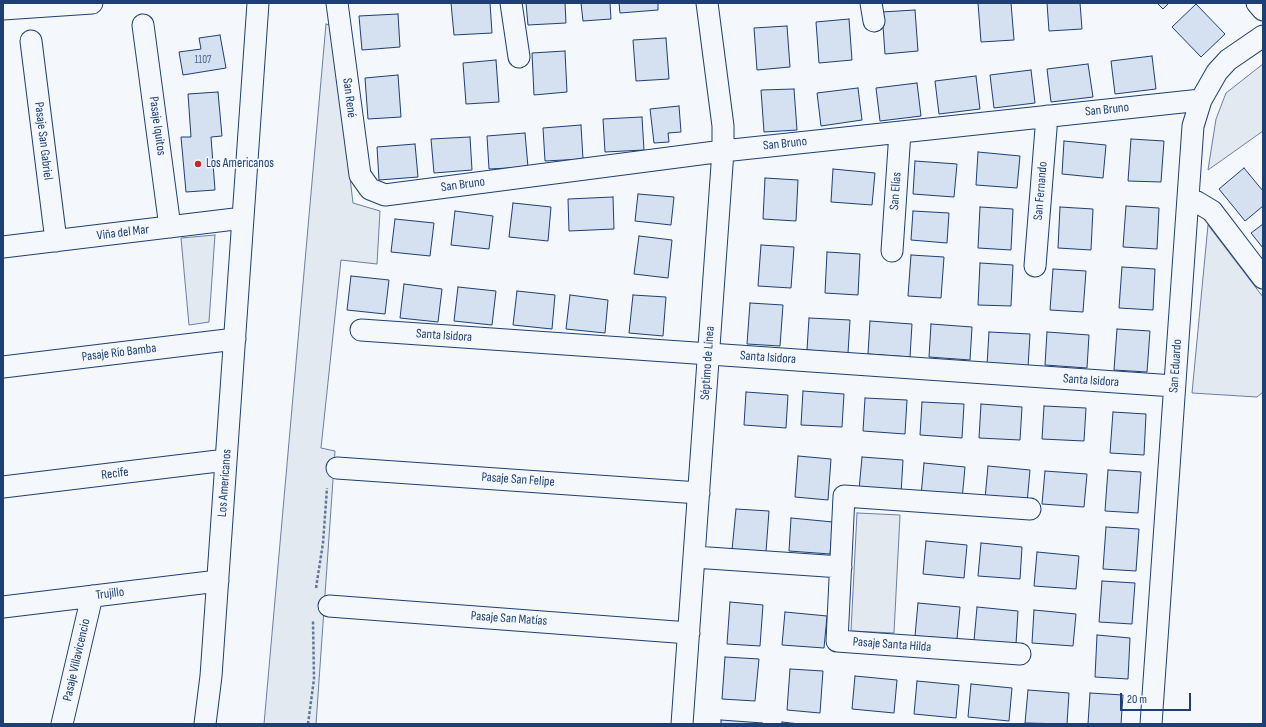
<!DOCTYPE html>
<html>
<head>
<meta charset="utf-8">
<style>
  body { margin:0 }
  #map { position:relative; width:1266px; height:727px; overflow:hidden; background:#f4f7fb; font-family:"Sofia Sans Condensed",sans-serif }
  canvas { display:block }
  .frame { position:absolute; inset:0; border:4px solid #1d3f73; pointer-events:none }
  .scale { position:absolute; left:1120px; top:693px; width:71px; height:18px; box-sizing:border-box; border:2px solid #1d3f73; border-top:0; padding-left:5px; font-size:12px; line-height:14px; white-space:nowrap; color:#1d3f73; -webkit-text-stroke:3px #f4f7fb; paint-order:stroke }
</style>
</head>
<body>
<div id="map">
<canvas width="1266" height="727"></canvas>
<div class="frame"></div>
<div class="scale">20 m</div>
</div>
<script>
const c = document.querySelector('canvas').getContext('2d');
c.lineJoin = 'round';
function fill(path, color) {
  c.fillStyle = color;
  c.fill(path, 'evenodd');
}
function poly(rows) {
  const path = new Path2D();
  for (const r of rows) {
    path.moveTo(r[0], r[1]);
    for (let i = 2; i < r.length; i += 2) path.lineTo(r[i], r[i + 1]);
  }
  return path;
}
function trace(path, color, width, dash) {
  c.strokeStyle = color;
  c.lineWidth = width;
  c.lineCap = dash ? 'butt' : 'round';
  c.setLineDash(dash || []);
  c.stroke(path);
}
function drawText(font, color, halo, rows, align = 'center') {
  c.font = font + ' "Sofia Sans Condensed",sans-serif';
  c.lineWidth = 3;
  c.setLineDash([]);
  c.textBaseline = 'middle';
  c.strokeStyle = halo;
  c.fillStyle = color;
  for (const [text, x, y, turn = 0] of rows) {
    c.save();
    c.translate(x, y);
    c.rotate((+turn || 0) * Math.PI / 180);
    c.textAlign = isNaN(turn) ? turn : align;
    if (halo) c.strokeText(text, 0, 0);
    c.fillText(text, 0, 0);
    c.restore();
  }
}
const green = poly([
  [326,24,332,26,353,203,380,211,377,264,341,260,321,448,335,451,316,724,264,724,326,24],
  [1263,64,1263,131,1208,170,1216,119,1226,93,1263,64],
  [1208,225,1263,297,1263,392,1257,397,1192,393,1208,225],
  [215,235,209,322,189,325,181,238,215,235],
  [857,513,900,515,894,633,851,631,857,513]
]);
const building = poly([
  [451,3,490,3,492,33,454,35,451,3],
  [526,3,565,3,566,23,528,25,526,3],
  [581,3,610,3,611,19,583,21,581,3],
  [619,3,658,3,658,10,620,13,619,3],
  [978,3,1011,3,1014,40,981,42,978,3],
  [1047,3,1080,3,1082,29,1049,31,1047,3],
  [1157,3,1169,3,1163,9,1157,3],
  [1196,4,1225,34,1201,57,1172,27,1196,4],
  [915,10,918,51,885,54,882,12,915,10],
  [398,14,400,47,362,50,359,16,398,14],
  [849,19,852,60,819,63,816,22,849,19],
  [787,26,790,67,757,70,754,28,787,26],
  [220,35,226,68,183,75,179,52,201,49,199,38,220,35],
  [666,38,669,79,636,81,633,40,666,38],
  [565,51,567,92,534,95,532,53,565,51],
  [1152,56,1156,89,1115,94,1111,61,1152,56],
  [496,60,499,102,466,104,463,63,496,60],
  [1088,64,1093,97,1051,102,1047,69,1088,64],
  [1031,70,1035,103,994,108,990,75,1031,70],
  [398,75,401,117,368,119,365,78,398,75],
  [976,76,980,109,939,114,935,81,976,76],
  [917,83,921,116,880,121,876,88,917,83],
  [858,88,862,120,821,126,817,93,858,88],
  [794,89,797,130,764,132,761,90,794,89],
  [218,92,222,136,211,137,215,190,186,192,181,137,191,137,188,94,218,92],
  [679,106,681,132,668,133,669,142,654,143,650,109,679,106],
  [642,117,644,150,605,152,603,119,642,117],
  [581,125,583,159,545,161,543,128,581,125],
  [525,133,528,167,489,169,487,136,525,133],
  [470,137,472,170,434,173,431,139,470,137],
  [1131,139,1164,141,1161,182,1128,181,1131,139],
  [1064,141,1106,145,1103,178,1062,174,1064,141],
  [415,144,418,177,379,180,377,147,415,144],
  [978,152,1020,156,1017,188,976,185,978,152],
  [915,161,957,164,954,197,913,194,915,161],
  [1244,168,1263,191,1263,206,1245,221,1219,189,1244,168],
  [833,169,875,173,872,205,831,202,833,169],
  [765,178,798,180,796,221,763,219,765,178],
  [638,194,674,197,671,225,635,221,638,194],
  [613,197,614,229,569,231,568,199,613,197],
  [513,203,551,207,548,241,509,237,513,203],
  [1126,206,1159,208,1157,249,1123,247,1126,206],
  [980,207,1013,209,1011,250,978,248,980,207],
  [1060,207,1093,209,1091,250,1058,248,1060,207],
  [455,211,493,216,489,249,451,245,455,211],
  [913,211,949,213,947,243,911,240,913,211],
  [395,219,434,223,430,256,391,252,395,219],
  [1263,224,1263,248,1251,233,1263,224],
  [639,236,672,240,668,278,634,274,639,236],
  [761,245,794,247,791,288,758,286,761,245],
  [827,252,860,254,858,295,825,293,827,252],
  [911,255,944,257,941,298,908,296,911,255],
  [980,263,1013,265,1011,306,978,305,980,263],
  [1122,267,1155,269,1153,310,1119,308,1122,267],
  [1053,269,1086,271,1083,312,1050,310,1053,269],
  [351,276,389,280,385,314,347,310,351,276],
  [404,284,442,289,438,322,400,318,404,284],
  [458,287,496,291,492,325,454,321,458,287],
  [517,291,555,295,552,329,513,325,517,291],
  [570,295,608,300,605,333,566,329,570,295],
  [633,295,666,297,663,336,629,333,633,295],
  [750,303,783,305,780,346,747,344,750,303],
  [809,318,850,320,848,353,807,350,809,318],
  [870,321,912,324,910,357,868,354,870,321],
  [931,324,972,327,970,360,929,357,931,324],
  [1117,329,1150,331,1147,372,1114,370,1117,329],
  [989,332,1030,334,1028,367,987,365,989,332],
  [1047,332,1089,335,1087,368,1045,365,1047,332],
  [803,391,844,394,842,427,801,425,803,391],
  [746,392,788,395,786,428,744,425,746,392],
  [865,398,907,400,905,434,863,431,865,398],
  [922,402,964,404,962,438,920,435,922,402],
  [981,404,1022,407,1020,440,979,438,981,404],
  [1044,406,1086,408,1084,441,1042,439,1044,406],
  [1113,412,1146,414,1144,455,1110,453,1113,412],
  [798,456,831,459,828,500,795,497,798,456],
  [862,457,903,460,901,494,859,490,862,457],
  [924,463,965,467,962,500,921,496,924,463],
  [988,466,1030,470,1027,503,985,499,988,466],
  [1108,470,1141,472,1138,513,1105,511,1108,470],
  [1045,471,1087,474,1084,507,1042,504,1045,471],
  [736,509,769,511,766,552,732,550,736,509],
  [791,518,833,522,830,554,789,551,791,518],
  [1106,527,1139,529,1136,571,1103,569,1106,527],
  [926,541,967,545,964,578,923,574,926,541],
  [981,543,1022,547,1020,579,978,576,981,543],
  [1037,552,1079,556,1076,589,1034,586,1037,552],
  [1102,581,1135,583,1132,624,1099,622,1102,581],
  [730,602,763,605,760,646,727,644,730,602],
  [918,603,960,607,957,639,915,636,918,603],
  [977,607,1018,611,1016,644,974,641,977,607],
  [1034,610,1076,614,1073,646,1032,643,1034,610],
  [785,612,827,616,824,648,782,645,785,612],
  [1097,635,1130,638,1128,679,1095,677,1097,635],
  [725,657,759,659,755,701,722,699,725,657],
  [790,669,823,671,820,713,787,710,790,669],
  [855,676,897,680,894,713,852,709,855,676],
  [917,681,959,685,956,718,914,714,917,681],
  [971,684,1012,688,1009,721,968,717,971,684],
  [1028,690,1069,693,1067,724,1025,723,1028,690],
  [1090,693,1123,695,1121,724,1088,724,1090,693],
  [721,720,763,723,762,724,721,724,721,720],
  [782,722,800,724,782,724,782,722]
]);
const path = poly([
  [316,588,323,543,327,488],
  [308,724,314,679,313,621]
]);
const minor = poly([
  [337,3,360,175,370,189,385,195,723,151,1201,100],
  [511,3,519,57],
  [871,3,874,21],
  [1257,3,1263,10],
  [3,9,92,3],
  [143,25,170,227],
  [31,41,56,241],
  [1188,200,1197,202,1212,211,1263,278],
  [3,247,243,218],
  [892,251,900,132],
  [1035,266,1047,116],
  [361,330,1174,386],
  [3,367,235,339],
  [337,468,699,493],
  [3,487,226,460],
  [694,557,841,567],
  [329,606,689,633],
  [3,607,218,581],
  [1020,654,837,641,844,496,1030,509],
  [62,724,92,596],
  [205,724,211,676,258,3],
  [682,724,723,151,723,126,707,3],
  [1151,724,1193,126,1201,100,1217,72,1228,60,1263,36]
]);
const markers = [
  [198,164,4,"#c62828"]
];
const numberNames = [
  ["1107",203,60]
];
const streetNames = [
  ["San René",349,98,83],
  ["San Bruno",1107,110,-6],
  ["Pasaje Iquitos",157,126,82],
  ["Pasaje San Gabriel",43,141,83],
  ["San Bruno",785,144,-6],
  ["San Bruno",463,185,-8],
  ["San Elías",896,191,-86],
  ["San Fernando",1041,191,-85],
  ["Viña del Mar",123,233,-7],
  ["Santa Isidora",444,336,4],
  ["Pasaje Río Bamba",119,353,-7],
  ["Santa Isidora",768,358,4],
  ["Séptimo de Línea",708,363,-86],
  ["San Eduardo",1176,366,-86],
  ["Santa Isidora",1091,381,4],
  ["Recife",115,474,-7],
  ["Pasaje San Felipe",518,480,4],
  ["Los Americanos",225,483,-86],
  ["Trujillo",110,594,-7],
  ["Pasaje San Matías",509,619,4],
  ["Pasaje Santa Hilda",892,645,4],
  ["Pasaje Villavicencio",77,660,-77]
];
const poiNames = [
  ["Los Americanos",206,164]
];
fill(green, '#e3e9f0');
trace(green, '#687fa3', 1);
fill(building, '#d5e0f0');
trace(building, '#1d3f73', 1);
trace(minor, '#1d3f73', 23);
trace(path, '#5e769c', 2.5, [3, 2]);
trace(minor, '#f4f7fb', 21);
for (const [x, y, r, color] of markers) {
  const dot = new Path2D();
  dot.arc(x, y, r, 0, 2 * Math.PI);
  c.fillStyle = color;
  c.fill(dot);
  trace(dot, '#f4f7fb', 1.5);
}
drawText('11px', '#4b6792', null, numberNames);
drawText('13px', '#1d3f73', '#f4f7fb', streetNames);
drawText('13px', '#1d3f73', '#f4f7fb', poiNames, 'left');
</script>
</body>
</html>
